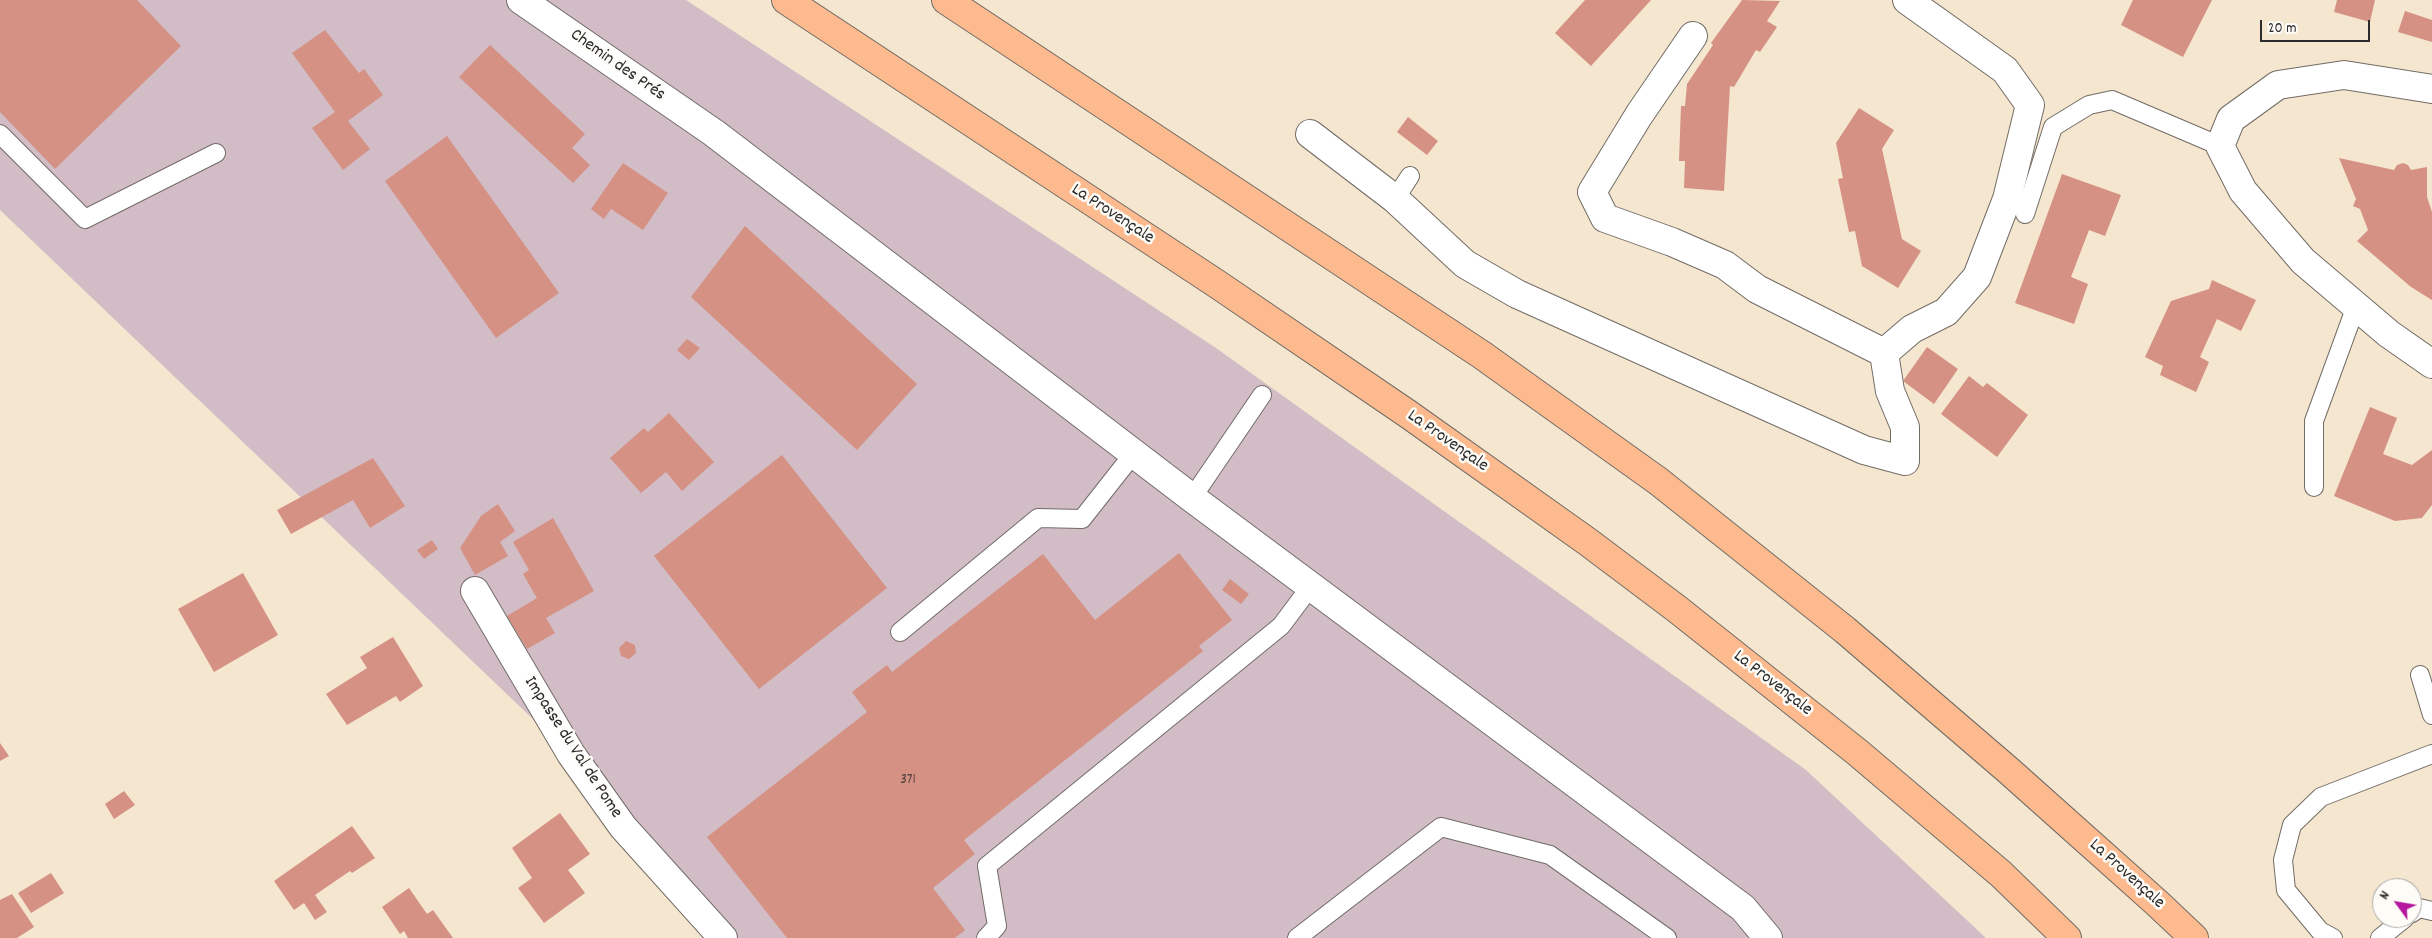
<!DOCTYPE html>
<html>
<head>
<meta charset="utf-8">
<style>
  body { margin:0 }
  #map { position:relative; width:2432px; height:938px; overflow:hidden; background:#f5e6d0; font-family:Dekko,sans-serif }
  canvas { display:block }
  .north { position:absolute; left:2372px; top:878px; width:50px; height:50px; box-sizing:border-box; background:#fdfcf7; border:1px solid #a9a8a5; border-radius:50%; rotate:302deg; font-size:14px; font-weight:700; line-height:20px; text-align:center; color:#2b2b2b }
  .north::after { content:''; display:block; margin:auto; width:18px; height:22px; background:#b5179e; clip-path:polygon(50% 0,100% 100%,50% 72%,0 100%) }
  .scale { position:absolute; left:2260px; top:20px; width:110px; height:22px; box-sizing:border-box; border:2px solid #2b2b2b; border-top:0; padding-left:6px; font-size:15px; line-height:18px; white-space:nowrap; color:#2b2b2b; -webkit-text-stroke:4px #fdfcf7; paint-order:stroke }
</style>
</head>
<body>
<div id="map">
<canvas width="2432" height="938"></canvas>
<div class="north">N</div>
<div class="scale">20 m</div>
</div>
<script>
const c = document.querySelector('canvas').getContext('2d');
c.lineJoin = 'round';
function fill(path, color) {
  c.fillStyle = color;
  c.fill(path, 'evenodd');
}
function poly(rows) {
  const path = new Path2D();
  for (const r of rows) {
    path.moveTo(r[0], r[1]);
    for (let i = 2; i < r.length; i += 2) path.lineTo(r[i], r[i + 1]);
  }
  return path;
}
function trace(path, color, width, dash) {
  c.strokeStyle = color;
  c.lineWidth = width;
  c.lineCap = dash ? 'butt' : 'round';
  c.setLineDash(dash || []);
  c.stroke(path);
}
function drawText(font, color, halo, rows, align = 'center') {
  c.font = font + ' Dekko,sans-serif';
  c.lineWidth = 5;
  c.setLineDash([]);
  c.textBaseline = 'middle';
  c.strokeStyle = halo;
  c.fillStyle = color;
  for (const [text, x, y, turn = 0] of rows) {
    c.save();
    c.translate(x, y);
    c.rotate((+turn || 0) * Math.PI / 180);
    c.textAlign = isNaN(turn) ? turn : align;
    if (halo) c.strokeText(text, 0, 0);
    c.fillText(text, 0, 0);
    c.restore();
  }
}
const industrial = poly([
  [0,0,686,0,1216,348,1806,770,1986,938,732,938,602,785,0,210]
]);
const building = poly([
  [0,0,137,0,181,46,55,169,0,112],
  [1585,0,1651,0,1591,66,1555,33],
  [1742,0,1780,1,1767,21,1777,27,1760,52,1756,50,1734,87,1730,86,1724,191,1684,188,1685,161,1679,161,1681,106,1685,106,1687,84,1713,45,1711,43],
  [2133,0,2212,0,2183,57,2121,25],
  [2337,0,2375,0,2370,22,2334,12],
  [2405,11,2432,20,2432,42,2398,32],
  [325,30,359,73,364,69,383,95,348,121,370,149,343,170,312,128,335,112,292,53],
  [490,45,585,134,572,148,590,165,573,183,459,77],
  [1859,108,1894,130,1882,149,1902,239,1921,251,1898,288,1862,266,1855,231,1849,232,1838,179,1843,178,1836,143],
  [1408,117,1438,141,1427,155,1397,132],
  [447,136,559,293,496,338,385,181],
  [2339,158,2394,170,2397,165,2403,163,2408,165,2411,170,2427,167,2427,197,2432,212,2432,300,2411,287,2357,241,2368,230,2360,209,2353,206,2356,199],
  [623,163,668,193,643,230,611,209,604,219,591,209],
  [2062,174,2121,195,2105,236,2089,230,2071,277,2088,284,2074,324,2015,303],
  [745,226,917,384,857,450,691,297],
  [2212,280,2256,300,2241,331,2217,319,2200,357,2209,362,2196,392,2160,375,2163,366,2145,357,2171,301,2209,289],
  [687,339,700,348,689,360,677,350],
  [1927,347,1958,369,1934,404,1903,381],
  [1969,376,1983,387,1987,383,2028,415,1997,457,1941,414],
  [2370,407,2397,418,2383,454,2412,465,2432,450,2432,505,2422,518,2395,521,2334,496],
  [669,413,714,462,682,491,666,472,641,493,610,458,644,428,648,432],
  [782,455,887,588,759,689,654,556],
  [373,458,405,506,370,528,353,500,291,534,277,510],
  [498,504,515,531,500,542,508,556,475,575,460,548,481,516],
  [553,518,594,591,546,618,555,633,527,649,507,616,537,598,523,574,529,570,513,542],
  [432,540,438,549,424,559,417,550],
  [1179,553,1232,620,1199,646,1203,651,964,840,975,854,933,888,965,930,955,938,787,938,707,837,867,712,852,692,887,665,892,672,1043,554,1095,620],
  [243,573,278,635,214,672,178,609],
  [1230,579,1249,594,1241,604,1222,590],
  [393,637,423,686,400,702,396,696,347,725,326,694,367,668,360,657],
  [626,641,635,645,636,653,629,659,621,656,619,648],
  [0,743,9,756,0,761],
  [124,791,135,805,114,819,105,804],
  [560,813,590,854,568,870,585,893,544,923,518,888,532,878,512,848],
  [352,826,375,858,352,873,350,871,315,895,327,912,315,920,304,903,294,910,274,881],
  [51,873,64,893,31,913,18,893],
  [409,888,427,914,433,910,453,938,408,938,404,931,400,934,382,907],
  [12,894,34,927,17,938,0,938,0,900]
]);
const lane = poly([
  [0,134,85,219,216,153],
  [1395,199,1410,176],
  [2025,214,2053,127,2089,105,2112,100,2220,146],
  [2314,487,2314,421,2356,306],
  [1192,498,1262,395],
  [900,632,1038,518,1082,519,1134,453],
  [2420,675,2432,715],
  [2412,913,2419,908,2432,911],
  [986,938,997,926,987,866,1281,626,1311,586],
  [1297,938,1441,827,1550,855,1667,938],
  [2333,938,2320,931,2286,890,2283,860,2292,825,2321,797,2432,754],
  [2380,938,2405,918]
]);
const street = poly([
  [521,0,714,133,1192,498,1743,908,1768,938],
  [1693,36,1639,115,1592,192,1605,218,1672,242,1725,265,1757,289,1884,353],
  [2432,89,2344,75,2278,85,2231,119,2220,146,2243,191,2303,261,2389,334,2432,364],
  [1310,134,1395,199,1465,264,1517,294,1864,450,1905,461,1905,427,1890,391,1884,353,1912,329,1946,312,1977,277,2007,199,2030,105,2005,70,1907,0],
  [475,591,571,754,623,827,723,938]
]);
const highway = poly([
  [786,0,1217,284,1408,414,1588,542,1677,609,1857,752,2001,874,2067,938],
  [946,0,1482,355,1658,481,1845,630,2008,770,2157,903,2194,938]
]);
const numberNames = [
  ["371",908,781]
];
const streetNames = [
  ["Chemin des Prés",617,66,35],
  ["La Provençale",1112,215,33],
  ["La Provençale",1447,442,35],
  ["La Provençale",1772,684,38],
  ["Impasse du Val de Pome",572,748,57],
  ["La Provençale",2126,875,42]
];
fill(industrial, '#d2bdc7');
fill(building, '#d59183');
trace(lane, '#726c65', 20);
trace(street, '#726c65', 30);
trace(highway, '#726c65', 30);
trace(lane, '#fff', 18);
trace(street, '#fff', 28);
trace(highway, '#fcba8e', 28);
drawText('15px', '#564441', null, numberNames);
drawText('18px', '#2b2b2b', '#fdfcf7', streetNames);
</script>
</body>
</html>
